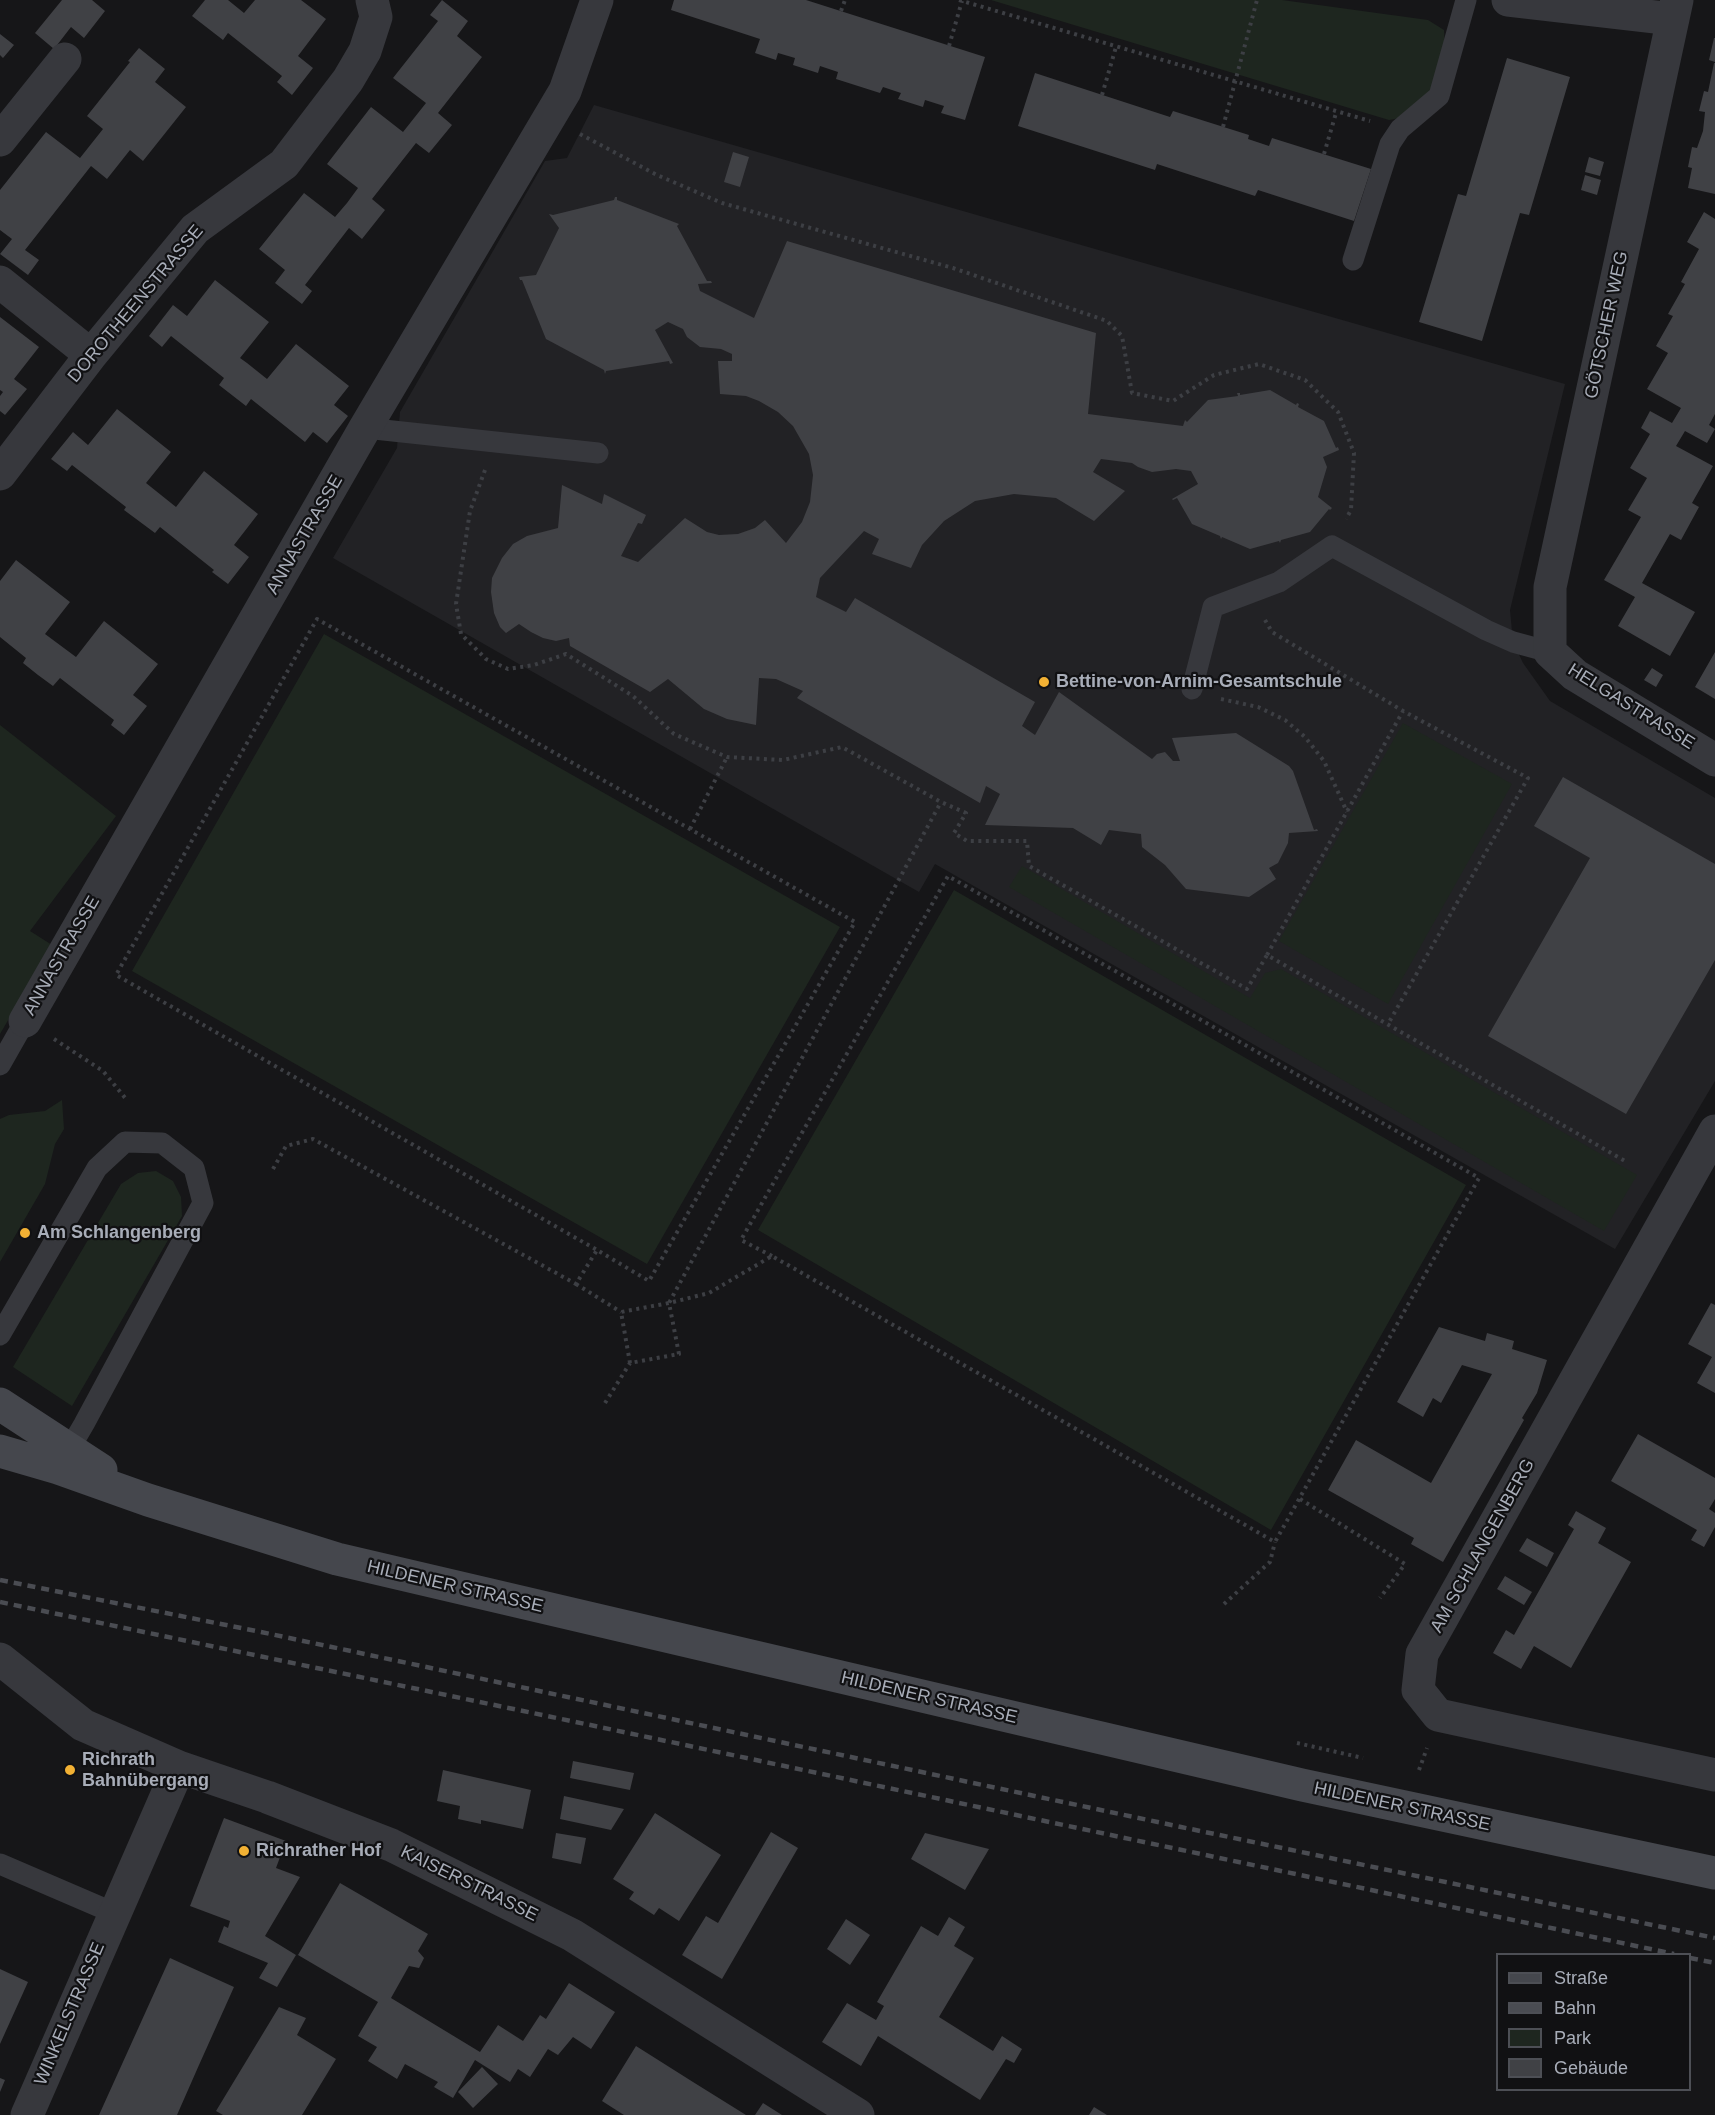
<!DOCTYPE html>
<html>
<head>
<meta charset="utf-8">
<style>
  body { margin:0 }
  #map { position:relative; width:1715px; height:2115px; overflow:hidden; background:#161618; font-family:Arial,sans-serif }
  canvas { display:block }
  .legend { position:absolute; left:1496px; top:1953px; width:195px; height:138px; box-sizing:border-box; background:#111113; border:2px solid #4d4f55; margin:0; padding:8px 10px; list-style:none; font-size:18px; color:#a8adb8 }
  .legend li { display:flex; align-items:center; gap:12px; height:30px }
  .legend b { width:30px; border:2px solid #4d4f55 }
</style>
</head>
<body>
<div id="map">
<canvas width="1715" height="2115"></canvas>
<ul class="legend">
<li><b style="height:8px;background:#45474d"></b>Straße</li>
<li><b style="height:8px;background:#4a4c52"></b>Bahn</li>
<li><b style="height:16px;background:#1e261f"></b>Park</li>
<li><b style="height:16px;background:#404145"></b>Gebäude</li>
</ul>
</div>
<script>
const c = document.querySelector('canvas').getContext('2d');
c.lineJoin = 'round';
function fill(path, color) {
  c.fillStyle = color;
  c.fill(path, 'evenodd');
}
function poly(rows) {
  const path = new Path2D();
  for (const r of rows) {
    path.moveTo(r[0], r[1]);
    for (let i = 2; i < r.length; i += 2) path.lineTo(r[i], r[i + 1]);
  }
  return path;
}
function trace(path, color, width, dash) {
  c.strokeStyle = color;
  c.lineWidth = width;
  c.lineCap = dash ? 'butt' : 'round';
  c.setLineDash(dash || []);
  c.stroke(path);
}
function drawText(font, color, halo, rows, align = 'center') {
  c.font = font + ' Arial,sans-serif';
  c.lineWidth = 4.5;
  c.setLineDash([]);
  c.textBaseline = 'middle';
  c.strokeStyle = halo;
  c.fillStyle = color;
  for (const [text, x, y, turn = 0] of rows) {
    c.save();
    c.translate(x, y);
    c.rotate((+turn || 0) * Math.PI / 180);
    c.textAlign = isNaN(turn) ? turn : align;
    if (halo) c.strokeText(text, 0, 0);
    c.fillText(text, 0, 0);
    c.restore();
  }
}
const built = poly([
  [594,105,1565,384,1510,610,1513,642,1523,663,1550,701,1715,798,1715,1081,1615,1249,935,864,919,892,333,558,397,448,400,412,545,161,567,158]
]);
const green = poly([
  [991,0,1282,0,1428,20,1444,30,1445,51,1435,90,1400,118,1389,120],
  [324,634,840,927,647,1264,132,971],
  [1403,723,1512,784,1388,1004,1279,941],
  [0,725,116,816,30,931,52,945,0,1034],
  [1022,866,1250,998,1265,973,1281,969,1637,1175,1604,1231,1009,887],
  [954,890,1466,1185,1271,1530,758,1230],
  [62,1100,64,1129,55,1144,45,1184,0,1262,0,1119,9,1115,45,1111],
  [156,1171,173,1181,181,1197,182,1216,72,1406,13,1367,121,1184,138,1173]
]);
const building = poly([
  [62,0,92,0,105,11,84,38,71,27,54,49,35,33],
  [205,0,228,0,244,13,255,0,301,0,326,19,298,56,313,68,292,95,277,82,282,76,228,33,223,40,192,16],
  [442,0,468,21,457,36,482,57,438,113,452,125,429,153,416,143,372,199,385,210,362,239,349,228,305,285,312,291,302,304,275,283,285,270,259,249,304,193,335,217,347,203,358,188,327,164,371,107,403,132,426,103,393,78,438,21,430,15],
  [674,0,806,0,985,57,965,120,941,113,944,106,925,100,923,107,898,99,901,93,883,87,880,93,836,79,838,72,820,66,818,73,793,65,795,58,778,53,776,60,755,53,760,39,671,10],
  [0,34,14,45,3,58,0,55],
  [1714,38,1715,38,1715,62,1709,60],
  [139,48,165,69,155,82,186,107,143,161,130,150,107,179,91,166,25,250,39,260,28,275,0,254,12,239,0,230,0,190,46,132,80,158,103,129,87,116,130,62,128,61],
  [1507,58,1570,77,1529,215,1520,213,1482,341,1419,322,1458,194,1466,196],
  [1714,63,1715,63,1715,194,1688,188,1692,168,1688,167,1692,147,1697,148,1703,131,1705,112,1699,111,1704,91,1708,92],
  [1035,73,1170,117,1173,111,1249,135,1248,139,1269,146,1272,138,1371,169,1354,221,1258,190,1255,196,1157,164,1155,170,1018,126],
  [733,152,749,157,740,187,724,182],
  [1589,157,1604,162,1600,176,1585,172],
  [1585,175,1601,180,1597,195,1581,190],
  [615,197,617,197,617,200,679,224,677,226,707,281,711,281,712,283,698,284,700,291,754,318,787,241,1096,333,1088,414,1183,426,1185,420,1187,422,1208,400,1238,396,1237,393,1240,393,1240,395,1270,390,1296,405,1297,403,1299,404,1298,407,1324,421,1336,448,1338,447,1339,450,1323,457,1327,467,1318,497,1332,508,1330,510,1329,509,1310,532,1281,540,1280,543,1279,541,1250,549,1222,537,1221,539,1220,536,1192,524,1177,498,1173,500,1172,499,1198,484,1191,471,1176,469,1152,472,1138,467,1132,463,1101,459,1093,472,1125,491,1094,521,1056,498,1014,494,975,501,944,521,922,545,911,568,872,554,879,539,864,531,820,578,816,597,846,612,855,598,1035,702,1022,726,1035,735,1059,692,1152,759,1157,754,1165,752,1173,761,1180,761,1172,738,1236,733,1289,766,1293,771,1314,830,1317,829,1318,831,1289,833,1288,843,1278,863,1269,868,1276,879,1249,897,1186,889,1165,865,1142,847,1141,834,1109,830,1101,845,1073,828,985,825,1000,794,986,786,980,803,797,698,803,691,776,679,759,678,756,725,727,719,704,709,668,679,650,692,570,646,569,638,556,641,543,638,531,632,519,624,506,633,500,627,494,613,491,592,492,578,502,558,513,544,527,536,558,528,562,485,602,504,604,494,646,515,642,524,638,523,621,556,638,562,685,518,707,532,719,535,738,534,755,528,765,520,786,543,802,522,810,502,813,475,809,454,793,426,778,412,759,401,746,396,720,394,718,361,732,361,732,354,721,349,700,347,687,337,683,329,668,322,655,330,673,363,670,364,669,361,606,371,605,374,604,370,546,339,522,280,520,280,519,277,536,275,559,228,549,214,553,215,614,200],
  [1704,212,1715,219,1715,414,1709,425,1715,429,1707,443,1685,431,1676,446,1713,466,1692,503,1699,507,1681,540,1670,534,1642,583,1695,612,1670,656,1618,626,1635,597,1604,580,1641,517,1628,510,1647,478,1630,468,1650,434,1641,428,1650,411,1672,423,1681,408,1647,389,1668,353,1656,346,1673,316,1668,314,1685,284,1681,282,1699,249,1687,242],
  [215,280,269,322,240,358,247,363,267,379,296,344,349,386,334,405,348,416,327,443,313,432,305,442,251,399,246,406,219,385,224,378,171,336,162,347,149,336,173,305,187,316],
  [0,317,39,347,14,379,27,389,5,415,0,411,0,396,3,392,0,390],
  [117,409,171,452,146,483,176,507,204,471,258,514,234,545,249,557,228,584,212,572,214,570,160,527,155,533,124,510,126,507,72,465,67,471,51,459,73,432,88,445],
  [16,560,70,602,45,634,76,657,104,621,158,664,133,695,147,706,124,735,111,725,114,720,60,678,53,686,38,675,23,663,26,658,0,637,0,581],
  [1715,652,1715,699,1695,687],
  [1652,668,1663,675,1656,687,1644,680],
  [1563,777,1715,864,1715,960,1626,1114,1488,1036,1590,858,1534,826],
  [1711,1303,1715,1305,1715,1393,1697,1383,1712,1357,1688,1344],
  [1439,1327,1485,1341,1487,1333,1514,1341,1512,1349,1547,1360,1537,1393,1522,1418,1524,1420,1443,1562,1411,1544,1414,1538,1328,1490,1356,1440,1431,1483,1492,1374,1462,1365,1441,1403,1433,1398,1423,1417,1397,1402],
  [1638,1434,1715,1478,1715,1499,1709,1509,1715,1513,1715,1527,1704,1547,1691,1540,1697,1530,1611,1481],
  [1576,1511,1606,1528,1598,1543,1631,1562,1571,1668,1534,1646,1521,1669,1493,1653,1506,1630,1514,1635,1574,1529,1568,1525],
  [1527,1538,1554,1553,1547,1567,1519,1551],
  [1505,1576,1532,1592,1524,1605,1497,1589],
  [573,1761,634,1773,630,1790,570,1778],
  [443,1770,531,1790,523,1829,481,1820,481,1824,458,1819,460,1806,437,1801],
  [564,1796,624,1809,611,1830,560,1819],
  [655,1813,721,1855,679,1921,659,1908,654,1915,629,1899,634,1892,613,1879],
  [224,1818,286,1841,276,1868,300,1877,265,1936,296,1955,277,1987,259,1978,268,1963,218,1942,224,1926,228,1928,230,1921,190,1906],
  [771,1832,798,1848,722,1979,682,1955,706,1916,718,1923],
  [556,1833,586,1838,581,1864,552,1858],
  [925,1833,989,1849,965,1890,911,1859],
  [340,1883,428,1934,418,1951,424,1958,419,1968,409,1966,391,1998,480,2052,498,2025,523,2041,540,2015,546,2019,569,1983,615,2012,591,2049,573,2037,558,2055,548,2049,530,2077,518,2069,510,2082,475,2060,453,2098,434,2087,438,2082,405,2064,397,2079,368,2061,377,2047,358,2036,378,2002,298,1955],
  [949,1917,965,1927,954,1946,974,1958,939,2017,993,2051,1002,2036,1022,2049,1014,2063,1006,2059,980,2100,878,2036,861,2066,822,2042,847,2003,876,2020,884,2006,877,2002,921,1926,938,1936],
  [846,1919,870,1935,850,1965,827,1949],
  [170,1958,234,1987,199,2065,177,2115,99,2115],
  [0,1969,28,1982,0,2044],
  [279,2007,306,2018,297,2035,336,2059,302,2115,223,2115,216,2111],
  [636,2046,693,2082,746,2115,624,2115,602,2101],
  [482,2067,498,2084,473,2108,458,2092],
  [0,2078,5,2080,0,2092],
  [763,2103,782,2115,755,2115],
  [1094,2107,1107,2115,1089,2115]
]);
const path = poly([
  [959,0,1370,121],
  [841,11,845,0],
  [949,46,962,1],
  [1102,95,1116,47],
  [1223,127,1257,0],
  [580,134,657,175,722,203,953,268,1107,321,1122,336,1132,393,1173,401,1214,375,1259,364,1305,380,1338,412,1354,453,1351,510,1346,519],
  [1324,154,1336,113],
  [485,470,470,511,456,604,461,634,486,659,508,669,534,665,566,654,633,696,674,734,727,757,783,760,842,747,941,802,966,813,954,833,967,841,1027,841,1029,866,1247,989,1267,955,1625,1161],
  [1265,620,1272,632,1403,711],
  [1221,699,1258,707,1285,720,1305,737,1324,761,1347,812],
  [690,829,727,757],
  [1267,955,1403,711,1528,778,1388,1024],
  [54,1039,103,1071,126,1099],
  [273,1169,286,1146,313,1139,576,1284,597,1250,649,1281,855,922,317,619,116,975,597,1250],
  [772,1256,741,1240,948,876,1479,1178,1275,1542,772,1256,709,1293,669,1303,621,1312,630,1363,679,1354,669,1303,941,802],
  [576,1284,621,1312],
  [605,1403,630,1363],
  [1300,1499,1405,1564,1380,1598],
  [1224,1604,1270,1562,1275,1542],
  [1297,1743,1363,1758],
  [1419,1770,1427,1748]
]);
const lane = poly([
  [1353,260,1390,144,1400,129,1439,96,1466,0],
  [365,428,598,453],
  [1192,689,1213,607,1279,582,1332,546,1486,630,1513,642,1550,652],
  [0,1065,25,1021],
  [0,1335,97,1168,125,1142,162,1143,194,1168,203,1203,84,1424,63,1460],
  [0,1864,114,1913]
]);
const street = poly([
  [1508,0,1673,19],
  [1677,0,1550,587,1550,652,1575,675,1715,760],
  [0,140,65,59],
  [0,282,91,355],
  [0,474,91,355,195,229,284,164,348,80,365,51,376,17,372,0],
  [25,1021,365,428,565,91,597,0],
  [1715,1131,1422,1654,1418,1690,1438,1715,1715,1775],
  [0,1659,83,1725,179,1767,267,1797,391,1845,572,1935,858,2115],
  [27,2115,179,1767]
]);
const secondary = poly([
  [0,1404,101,1470],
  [0,1451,58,1468,148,1500,337,1559,1302,1785,1715,1873]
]);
const rail = poly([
  [0,1580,261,1632,1181,1827,1715,1938],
  [0,1602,595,1726,1674,1954],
  [1690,1958,1715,1963]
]);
const markers = [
  [1044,682,6,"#f2b134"],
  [25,1233,6,"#f2b134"],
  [70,1770,6,"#f2b134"],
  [244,1851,6,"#f2b134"]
];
const streetNames = [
  ["DOROTHEENSTRASSE",136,304,-50],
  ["GÖTSCHER WEG",1607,325,-78],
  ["ANNASTRASSE",305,535,-60],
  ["HELGASTRASSE",1631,707,32],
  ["ANNASTRASSE",62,956,-60],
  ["AM SCHLANGENBERG",1483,1546,-61],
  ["HILDENER STRASSE",455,1587,13],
  ["HILDENER STRASSE",929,1698,13],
  ["HILDENER STRASSE",1402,1807,12],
  ["KAISERSTRASSE",469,1884,26],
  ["WINKELSTRASSE",70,2014,-67]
];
const poiNames = [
  ["Bettine-von-Arnim-Gesamtschule",1056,682],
  ["Am Schlangenberg",37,1233],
  ["Richrath",82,1760],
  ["Bahnübergang",82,1781],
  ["Richrather Hof",256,1851]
];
fill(built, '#222225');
fill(green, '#1e261f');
fill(building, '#404145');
trace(path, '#3d3f44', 4, [3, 4.5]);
trace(lane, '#37383d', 21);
trace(street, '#37383d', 33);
trace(secondary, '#45474d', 33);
trace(rail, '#4a4c52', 4.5, [8, 6]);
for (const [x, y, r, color] of markers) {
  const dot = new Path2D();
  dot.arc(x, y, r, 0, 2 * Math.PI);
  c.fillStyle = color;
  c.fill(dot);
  trace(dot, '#111113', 2);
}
drawText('18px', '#a8adb8', '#111113', streetNames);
drawText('bold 18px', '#a8adb8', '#111113', poiNames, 'left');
</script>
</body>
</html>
